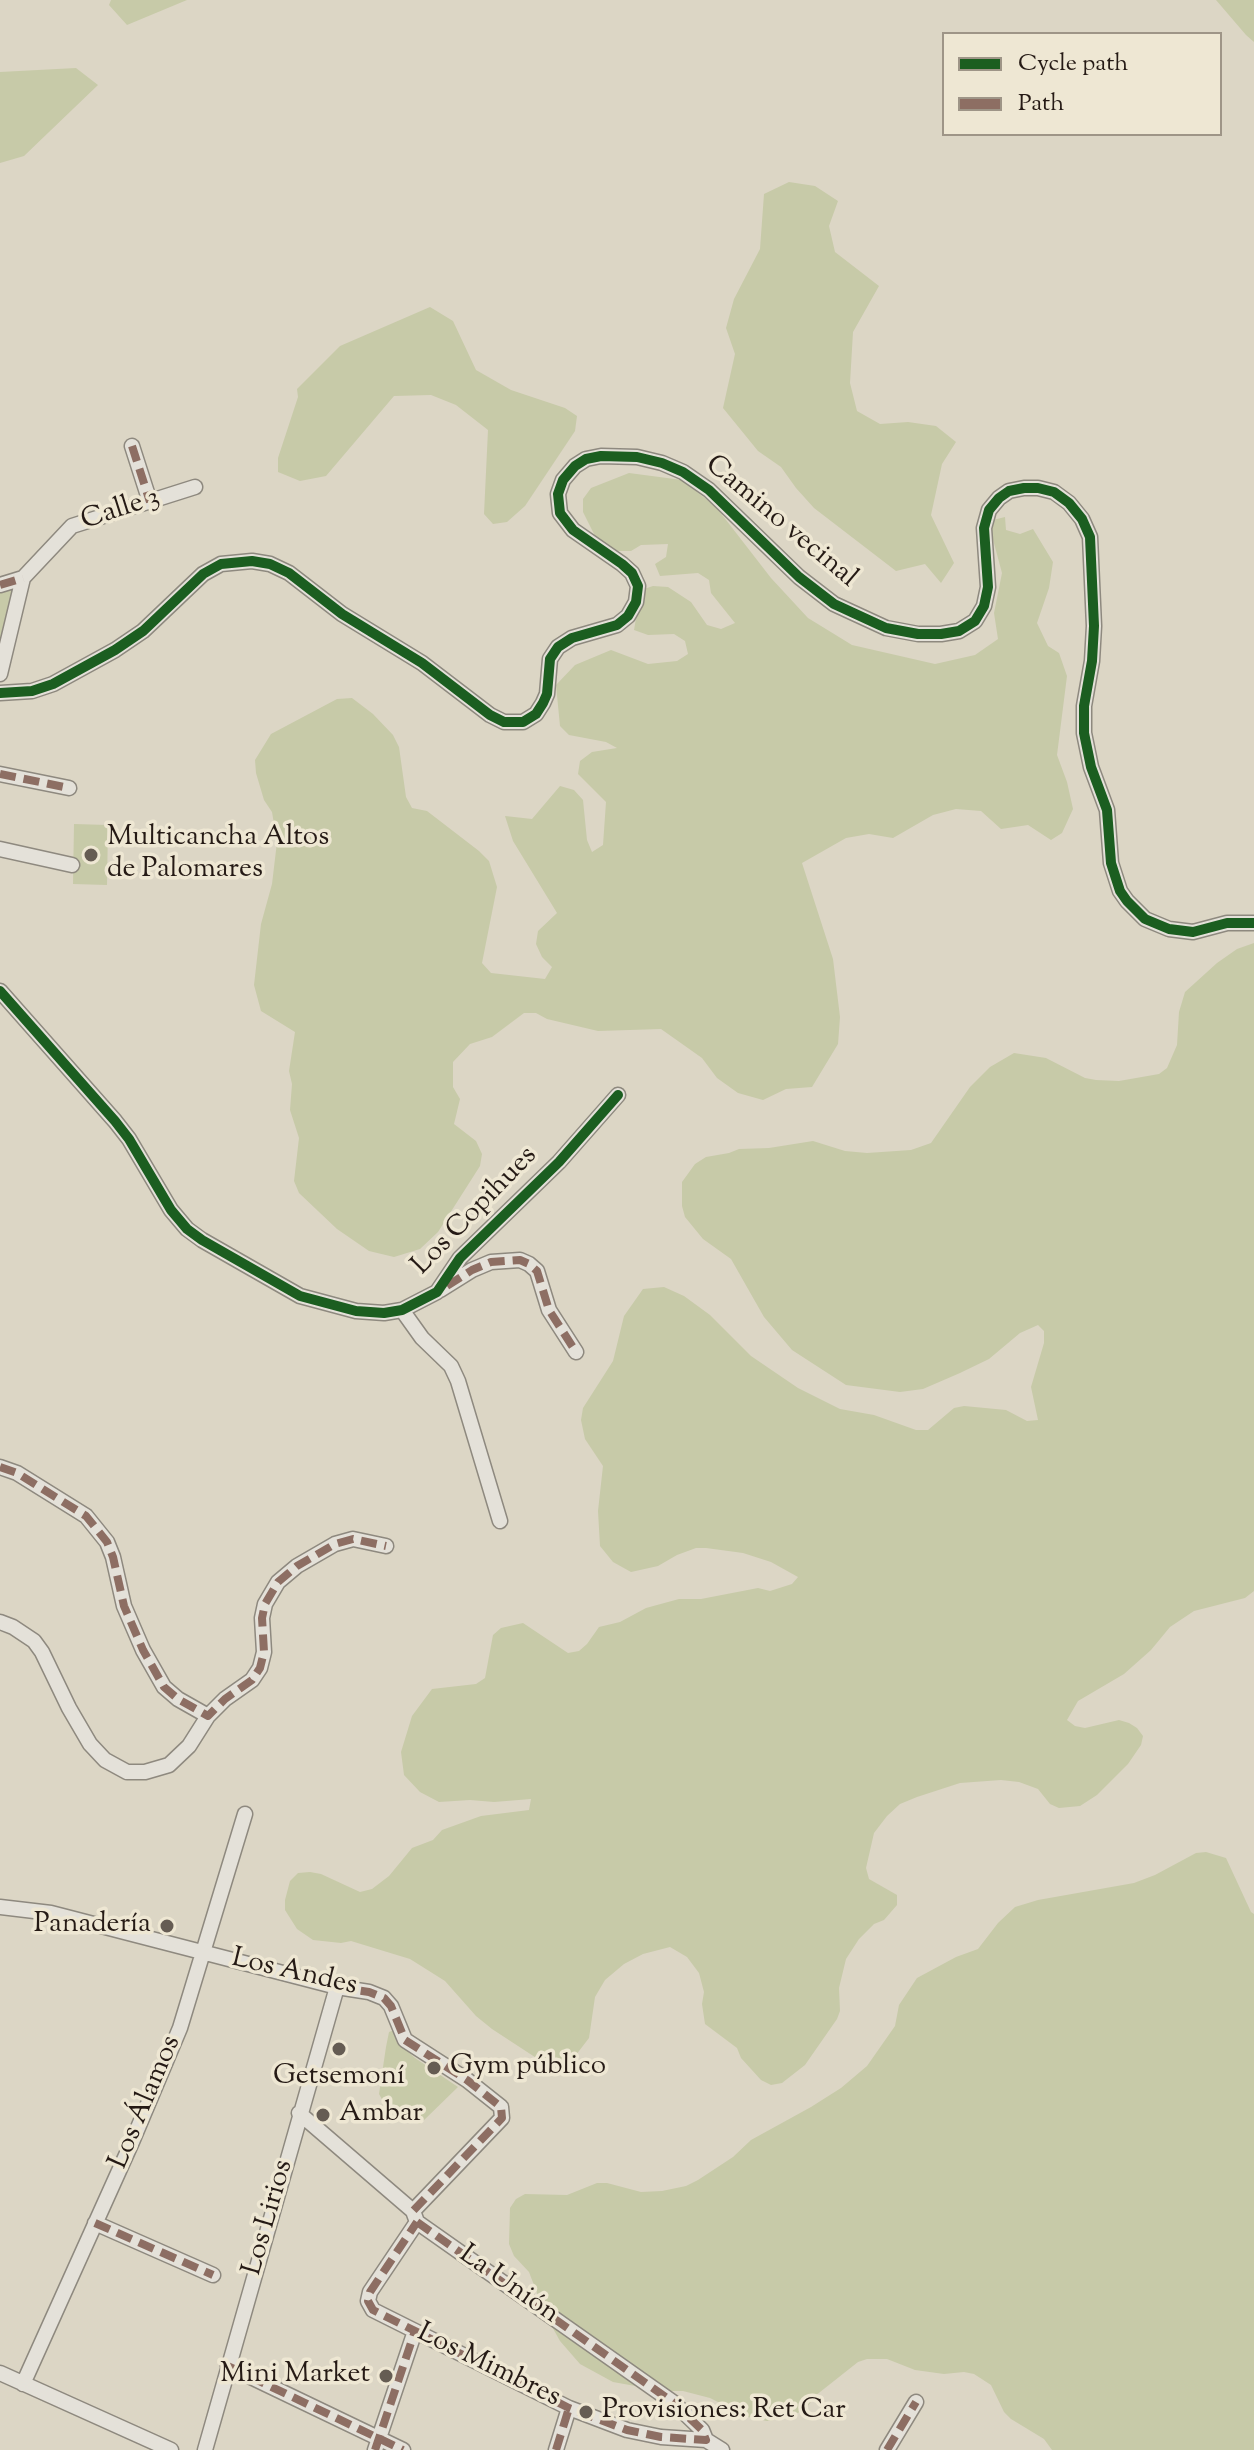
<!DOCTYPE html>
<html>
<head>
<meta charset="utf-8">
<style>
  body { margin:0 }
  #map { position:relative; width:1254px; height:2450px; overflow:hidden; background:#dcd6c5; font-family:"Sorts Mill Goudy",serif }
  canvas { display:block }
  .legend { position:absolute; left:942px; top:32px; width:280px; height:104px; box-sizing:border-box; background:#eee7d3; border:2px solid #9e9587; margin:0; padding:10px 14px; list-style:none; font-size:24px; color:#251a15 }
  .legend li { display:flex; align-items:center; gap:16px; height:40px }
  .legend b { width:40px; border:2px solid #9e9587 }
</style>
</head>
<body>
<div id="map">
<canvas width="1254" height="2450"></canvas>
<ul class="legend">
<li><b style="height:10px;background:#1b5e20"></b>Cycle path</li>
<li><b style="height:10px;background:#8d6e63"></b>Path</li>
</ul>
</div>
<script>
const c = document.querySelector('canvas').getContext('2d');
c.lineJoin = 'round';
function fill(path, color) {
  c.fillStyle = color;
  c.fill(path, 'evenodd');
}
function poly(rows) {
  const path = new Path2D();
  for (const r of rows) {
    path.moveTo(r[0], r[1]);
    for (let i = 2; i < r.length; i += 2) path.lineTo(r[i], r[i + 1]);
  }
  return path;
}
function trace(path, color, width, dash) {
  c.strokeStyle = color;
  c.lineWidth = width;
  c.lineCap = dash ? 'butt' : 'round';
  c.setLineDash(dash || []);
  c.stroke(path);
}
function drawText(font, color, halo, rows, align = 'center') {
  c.font = font + ' "Sorts Mill Goudy",serif';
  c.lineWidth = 7;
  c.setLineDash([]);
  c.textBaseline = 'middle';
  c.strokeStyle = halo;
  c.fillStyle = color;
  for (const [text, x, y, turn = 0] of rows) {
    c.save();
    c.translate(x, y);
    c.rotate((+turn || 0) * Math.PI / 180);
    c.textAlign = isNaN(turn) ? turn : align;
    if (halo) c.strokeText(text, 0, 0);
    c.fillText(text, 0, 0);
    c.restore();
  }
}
const green = poly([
  [111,0,187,0,127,25,109,5],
  [1216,0,1254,0,1254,42,1246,35],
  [76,68,98,85,24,156,0,163,0,72],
  [789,182,815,186,838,201,829,226,835,252,879,286,853,332,850,383,857,411,880,424,908,422,936,426,956,442,942,464,931,515,954,563,941,583,925,564,896,571,814,508,796,488,781,467,758,451,723,408,735,354,726,328,734,299,760,249,764,194],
  [430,307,453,321,476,370,511,390,565,408,577,416,575,431,525,506,507,522,493,524,484,514,488,430,456,405,431,395,394,396,326,476,300,481,278,472,278,458,298,397,297,389,340,346],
  [629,473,682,480,716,507,771,578,808,618,852,645,935,664,975,655,998,639,994,613,1002,573,991,532,993,520,1005,517,1006,530,1020,534,1033,529,1053,562,1049,588,1037,623,1048,646,1059,653,1067,676,1057,755,1067,782,1073,809,1062,833,1051,840,1028,825,1001,829,981,811,956,809,933,815,893,838,869,834,846,838,802,863,833,959,840,1017,838,1044,812,1087,786,1089,763,1100,738,1093,717,1078,702,1058,661,1029,598,1031,547,1019,536,1013,524,1013,492,1037,470,1044,453,1062,453,1087,460,1099,454,1124,476,1141,482,1154,480,1166,438,1232,420,1249,394,1257,369,1251,337,1229,299,1193,294,1181,299,1138,290,1110,292,1084,289,1071,295,1032,261,1011,254,985,261,924,272,884,277,842,272,812,264,800,256,773,255,760,271,734,337,699,352,698,373,714,393,735,399,747,406,797,412,808,427,811,479,851,489,861,497,887,482,963,491,973,545,979,552,967,542,957,536,944,538,931,557,913,513,841,505,816,532,819,560,786,574,790,583,800,587,840,592,852,603,845,606,802,578,774,580,761,592,752,617,748,606,742,569,735,560,726,556,685,575,665,611,650,648,664,677,661,688,654,685,641,674,634,648,635,634,630,641,590,653,586,668,587,691,602,707,625,721,629,735,623,711,593,709,580,698,573,660,576,655,564,666,557,668,544,641,545,631,551,616,551,595,536,583,512,583,499,591,488],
  [18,583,0,654,0,589],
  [74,824,108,825,107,885,73,884],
  [1254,943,1254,1591,1245,1598,1194,1611,1170,1627,1151,1650,1124,1674,1078,1701,1067,1720,1075,1726,1085,1728,1119,1720,1129,1723,1137,1728,1143,1736,1141,1745,1128,1764,1097,1795,1080,1806,1059,1808,1050,1804,1038,1789,1019,1782,1001,1780,960,1783,917,1797,900,1804,887,1816,874,1833,866,1868,869,1879,897,1895,897,1905,884,1920,874,1924,859,1939,846,1959,839,1988,840,2011,837,2019,805,2065,782,2083,771,2085,761,2080,741,2058,737,2048,705,2024,702,2004,704,1992,699,1973,687,1957,670,1947,643,1954,624,1964,605,1980,595,1997,589,2038,566,2068,544,2063,492,2029,476,2016,445,1981,410,1959,351,1941,341,1943,313,1940,297,1929,285,1910,285,1900,290,1881,298,1873,310,1872,321,1874,360,1892,372,1889,389,1876,412,1848,433,1840,442,1830,481,1816,529,1810,531,1799,494,1802,470,1800,439,1802,420,1792,404,1775,401,1752,412,1716,432,1689,476,1684,485,1678,493,1635,501,1628,523,1623,568,1653,579,1651,587,1644,599,1627,620,1622,646,1608,679,1599,701,1599,758,1588,770,1591,792,1584,798,1577,771,1562,743,1553,706,1548,696,1548,677,1555,658,1566,631,1572,613,1562,600,1546,598,1511,603,1466,585,1439,581,1420,583,1408,613,1361,624,1316,643,1289,664,1287,684,1296,710,1315,751,1356,798,1388,840,1409,874,1415,916,1430,928,1430,954,1408,964,1406,1006,1410,1027,1421,1038,1420,1031,1387,1044,1343,1044,1331,1038,1325,1020,1333,989,1359,960,1373,923,1389,900,1392,846,1385,792,1350,764,1317,731,1259,703,1239,685,1217,682,1206,682,1182,695,1164,706,1157,729,1153,739,1149,769,1148,813,1141,845,1151,867,1153,911,1150,931,1143,970,1087,990,1067,1014,1053,1046,1058,1085,1078,1096,1080,1119,1081,1159,1074,1167,1068,1177,1045,1179,1012,1185,992,1217,963,1237,949],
  [1206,1852,1226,1858,1251,1912,1254,1914,1254,2450,1052,2450,1044,2439,1011,2419,1004,2412,991,2385,974,2374,964,2372,944,2374,915,2370,887,2359,867,2359,858,2362,815,2396,805,2410,785,2418,767,2421,748,2417,710,2398,683,2391,663,2391,613,2382,580,2364,560,2341,545,2314,529,2272,514,2256,509,2244,510,2208,516,2199,525,2194,567,2195,597,2183,607,2183,641,2192,662,2191,686,2186,698,2180,733,2157,751,2140,811,2107,841,2088,867,2066,895,2026,899,2005,917,1978,956,1957,978,1949,998,1923,1015,1907,1038,1900,1134,1883,1155,1875,1196,1853],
  [394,2030,404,2048,415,2058,458,2087,420,2124,403,2118,383,2101,379,2094,386,2047,389,2032]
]);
const street = poly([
  [132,446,150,502],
  [0,585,23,578],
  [0,674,23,578,72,526,195,487],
  [0,693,32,691,53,684,115,650,143,631,203,574,221,564,252,561,270,564,289,573,342,614,422,663,490,715,504,722,523,722,536,714,543,703,547,694,550,659,558,647,572,638,617,625,628,616,636,602,638,586,632,573,622,564,573,530,560,513,558,494,563,480,575,466,586,459,601,456,637,457,662,463,683,472,709,490,799,577,834,604,886,628,918,634,941,634,959,631,975,621,984,606,988,587,984,528,989,510,999,498,1009,491,1024,488,1038,488,1054,492,1069,503,1082,519,1090,537,1094,626,1092,661,1084,706,1084,733,1091,767,1107,810,1111,863,1120,891,1127,901,1145,919,1169,929,1193,932,1227,923,1254,923],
  [0,774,69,788],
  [0,849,72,865],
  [0,991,115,1121,129,1139,171,1210,187,1229,202,1240,300,1296,356,1311,384,1313,402,1310,437,1292,460,1258,559,1162,618,1095],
  [440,1290,472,1270,491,1262,520,1260,529,1264,537,1271,549,1310,576,1352],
  [402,1310,422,1338,451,1366,458,1381,500,1521],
  [0,1467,17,1473,86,1516,107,1542,113,1557,124,1606,143,1650,164,1687,178,1699,208,1716,225,1699,252,1680,260,1668,264,1652,262,1618,265,1604,278,1582,297,1566,335,1544,353,1539,386,1546],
  [0,1622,13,1627,34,1641,42,1652,69,1708,90,1744,105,1760,127,1772,145,1772,169,1765,189,1746,208,1716],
  [0,1907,51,1913,337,1987,369,1992,384,1998,391,2006,405,2040,467,2080,501,2107,502,2118,413,2211],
  [299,2113,413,2211,417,2222,674,2403,702,2430,706,2440,722,2450],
  [417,2222,370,2292,368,2301,373,2310,569,2408,627,2430,661,2437,706,2440],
  [95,2223,213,2275],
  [228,2366,403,2450],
  [0,2373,171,2450],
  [23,2384,132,2142,180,2028,245,1814],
  [205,2450,337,1987],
  [375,2450,415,2331],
  [556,2450,569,2408],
  [887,2450,916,2402]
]);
const quiet = poly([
  [132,446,150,502],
  [0,585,23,578],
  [0,774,69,788],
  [447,1286,472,1270,491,1262,520,1260,529,1264,537,1271,549,1310,576,1352],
  [0,1467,17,1473,86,1516,107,1542,113,1557,124,1606,143,1650,164,1687,178,1699,208,1716,225,1699,252,1680,260,1668,264,1652,262,1618,265,1604,278,1582,297,1566,335,1544,353,1539,386,1546],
  [337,1987,369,1992,384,1998,391,2006,405,2040,467,2080,501,2107,502,2118,413,2211],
  [417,2222,674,2403,702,2430,706,2440,661,2437,627,2430,569,2408,373,2310,368,2301,370,2292,417,2222],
  [95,2223,213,2275],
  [228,2366,403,2450],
  [375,2450,415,2331],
  [556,2450,569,2408],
  [887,2450,916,2402]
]);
const cycleway = poly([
  [0,693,32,691,53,684,115,650,143,631,203,574,221,564,252,561,270,564,289,573,342,614,422,663,490,715,504,722,523,722,536,714,543,703,547,694,550,659,558,647,572,638,617,625,628,616,636,602,638,586,632,573,622,564,573,530,560,513,558,494,563,480,575,466,586,459,601,456,637,457,662,463,683,472,709,490,799,577,834,604,886,628,918,634,941,634,959,631,975,621,984,606,988,587,984,528,989,510,999,498,1009,491,1024,488,1038,488,1054,492,1069,503,1082,519,1090,537,1094,626,1092,661,1084,706,1084,733,1091,767,1107,810,1111,863,1120,891,1127,901,1145,919,1169,929,1193,932,1227,923,1254,923],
  [0,991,115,1121,129,1139,171,1210,187,1229,202,1240,300,1296,356,1311,384,1313,402,1310,437,1292,460,1258,559,1162,618,1095]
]);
const markers = [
  [91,855,8,"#655c53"],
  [167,1926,8,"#655c53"],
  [339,2049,8,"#655c53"],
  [434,2068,8,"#655c53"],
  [323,2115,8,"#655c53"],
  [386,2376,8,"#655c53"],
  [586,2412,8,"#655c53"]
];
const streetNames = [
  ["Calle 3",121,511,-18],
  ["Camino vecinal",780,523,40],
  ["Los Copihues",476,1212,-46],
  ["Los Andes",294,1974,13],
  ["Los Álamos",147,2103,-67],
  ["Los Lirios",270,2218,-74],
  ["La Unión",508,2286,35],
  ["Los Mimbres",488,2367,26]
];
const poiNames = [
  ["Multicancha Altos",107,839],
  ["de Palomares",107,871],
  ["Panadería",151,1926,"right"],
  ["Gym público",450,2068],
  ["Getsemoní",339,2078,"center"],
  ["Ambar",339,2115],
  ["Mini Market",370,2376,"right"],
  ["Provisiones: Ret Car",602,2412]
];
fill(green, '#c7caa8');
trace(street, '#8e897f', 17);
trace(street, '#e4e1d9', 14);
trace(quiet, '#8d6e63', 8, [16, 8]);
trace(cycleway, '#1b5e20', 10);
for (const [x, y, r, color] of markers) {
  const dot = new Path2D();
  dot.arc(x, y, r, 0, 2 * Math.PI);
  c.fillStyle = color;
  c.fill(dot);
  trace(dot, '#eee7d3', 3);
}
drawText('28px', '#251a15', '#eee7d3', streetNames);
drawText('28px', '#251a15', '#eee7d3', poiNames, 'left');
</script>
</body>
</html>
